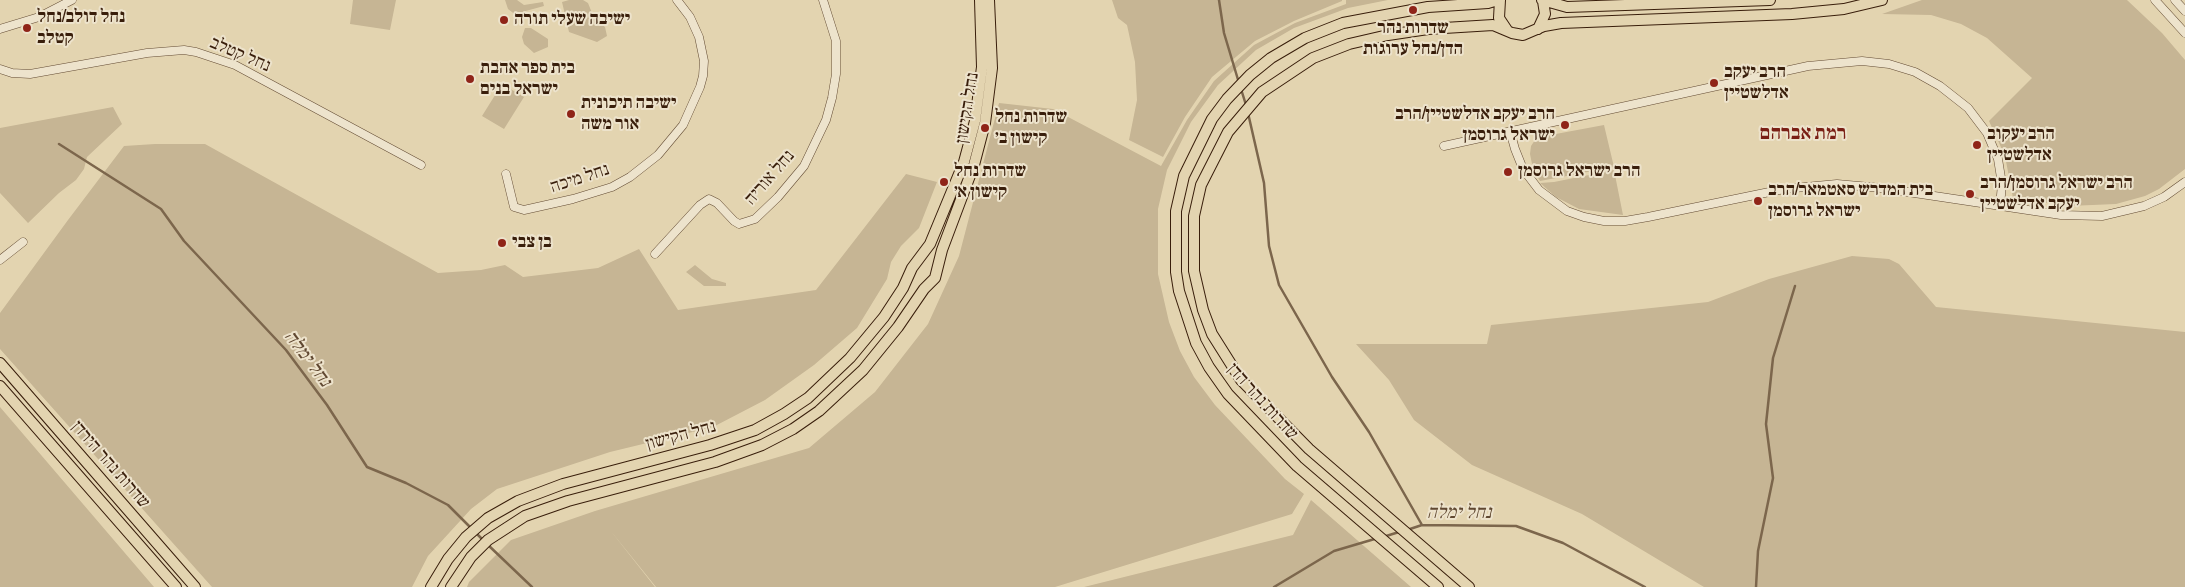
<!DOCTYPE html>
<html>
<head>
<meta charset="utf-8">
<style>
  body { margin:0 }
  canvas { display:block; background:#e3d4b0 }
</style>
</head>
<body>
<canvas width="2185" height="587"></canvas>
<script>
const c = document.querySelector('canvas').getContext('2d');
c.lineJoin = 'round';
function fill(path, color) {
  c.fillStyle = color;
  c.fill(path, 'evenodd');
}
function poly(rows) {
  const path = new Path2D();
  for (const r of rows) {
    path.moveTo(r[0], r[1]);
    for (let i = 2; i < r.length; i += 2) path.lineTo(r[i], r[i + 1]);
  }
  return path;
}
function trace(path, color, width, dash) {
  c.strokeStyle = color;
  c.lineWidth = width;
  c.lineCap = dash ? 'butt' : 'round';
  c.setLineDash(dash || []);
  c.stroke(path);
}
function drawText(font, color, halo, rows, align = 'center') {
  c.font = font + ' "Libre Bodoni","Frank Ruhl Libre",serif';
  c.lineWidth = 4;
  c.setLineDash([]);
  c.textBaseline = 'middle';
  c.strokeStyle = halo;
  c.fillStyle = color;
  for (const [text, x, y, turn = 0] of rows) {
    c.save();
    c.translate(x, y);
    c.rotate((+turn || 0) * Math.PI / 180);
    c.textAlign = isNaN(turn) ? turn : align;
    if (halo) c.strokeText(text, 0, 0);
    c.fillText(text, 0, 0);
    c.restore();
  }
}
const green = poly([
  [353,0,396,0,390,30,350,24],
  [505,0,517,0,524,5,543,2,544,6,522,12,521,19,508,9],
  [569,0,583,0,588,3,594,18,605,27,607,36,597,42,569,32,562,2],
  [1112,0,1342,0,1342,1,1294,21,1255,41,1212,77,1185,117,1163,157,1129,140,1137,100,1135,62,1127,25,1118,18],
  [1346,0,1388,0,1348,8,1294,28,1256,50,1218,85,1191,122,1167,170,1158,209,1158,274,1169,322,1180,351,1194,377,1215,405,1285,479,1304,494,1292,514,1055,587,656,587,610,530,655,587,467,587,469,582,511,540,595,511,809,448,875,392,928,324,959,256,999,103,1053,109,1161,166,1187,120,1214,81,1254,45,1295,23,1346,4],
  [1922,0,2127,0,2162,33,2185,60,2185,169,2159,189,2145,196,2116,204,2069,206,2013,198,2005,156,1989,121,2032,78,1987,38,1961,24,1931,15,1882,14],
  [525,28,531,28,548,39,548,47,534,53,524,44,522,37],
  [502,84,524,97,504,129,482,116],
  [113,107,122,124,87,157,84,169,76,180,59,193,28,223,0,193,0,128],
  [1604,125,1614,167,1540,181,1533,169,1530,154,1531,146,1535,140,1545,136],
  [155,144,205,144,438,273,481,270,505,265,523,277,598,268,639,249,678,310,816,290,906,174,937,182,919,228,901,246,891,262,887,279,857,328,814,365,765,400,713,427,610,452,497,489,471,509,428,556,412,587,212,587,0,349,0,313,68,220,124,146],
  [1614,170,1623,215,1579,209,1556,197,1540,183,1554,182],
  [1852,256,1889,259,1899,264,1936,307,2185,332,2185,587,1704,587,1582,514,1472,465,1414,420,1389,380,1356,344,1487,344,1491,325,1708,302,1769,279],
  [695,265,712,279,726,283,726,286,704,286,686,272],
  [0,407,154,587,0,587],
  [1311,500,1411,587,1084,587,1293,535]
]);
const stream = poly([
  [1219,0,1224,33,1239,83],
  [1241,89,1246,105],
  [1248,113,1264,183,1269,246,1279,285,1332,377,1369,432,1422,525],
  [59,144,161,209,184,241,286,350,327,405,367,467,406,483,448,505,471,528],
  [1407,530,1422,525,1516,526,1563,543,1645,587],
  [475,532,483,540],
  [1383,537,1399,532],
  [487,544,532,587],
  [1274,587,1334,551,1378,538],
  [1756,587,1758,551,1773,478,1766,424,1773,358,1795,286]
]);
const minor = poly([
  [2155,0,2185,33],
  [2175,0,2185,11],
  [0,29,39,17,72,0],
  [0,69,12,73,30,74,147,53,184,50,196,52,235,65,421,165],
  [1510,131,1515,149,1523,169,1539,190,1567,211,1584,217,1604,221,1625,221,1648,217,1784,189,1837,184,1881,188,2061,215,2102,216,2144,206,2164,197,2185,182],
  [1444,146,1808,66,1862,61,1889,64,1915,72,1940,86,1968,108,1987,133,1998,159,2002,184,2000,206],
  [506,174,514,207,524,210,573,199,612,187,630,177,658,155,683,125,700,87,703,76,704,61,699,37,690,17,677,0],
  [655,254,700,205,709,199,717,203,734,221,739,224,755,219,778,197,804,166,826,120,832,98,836,74,836,41,823,0],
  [0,260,23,242]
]);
const major = poly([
  [1500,0,1499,18,1507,30],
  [1542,0,1567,7,1770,0],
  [1538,29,1545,14,1543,1],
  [0,363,195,587],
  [0,386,176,587],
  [431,587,448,559,466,537,488,518,518,501,563,484,710,445,755,430,784,414,808,398,850,358,884,317,903,288,912,268,930,244,964,162,975,121,982,67,980,0],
  [451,587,471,557,488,540,525,516,568,501,715,462,762,445,793,429,819,411,863,370,898,327,924,289,935,278,942,250,974,165,985,123,992,68,989,0],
  [1438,587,1297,466,1228,394,1209,367,1196,343,1179,291,1176,272,1176,211,1184,176,1212,119,1227,99,1250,75,1271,58,1305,38,1343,23,1428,7,1488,3,1498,0],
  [1469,587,1309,449,1241,380,1212,334,1203,310,1194,271,1194,216,1201,185,1228,132,1262,92,1313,58,1349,44,1388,35,1428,29,1493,25,1512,33,1523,35,1544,26,1561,23,1792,14,1844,9,1882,0]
]);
const markers = [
  [1413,10,5,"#8f2418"],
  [504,20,5,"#8f2418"],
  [27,28,5,"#8f2418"],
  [470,79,5,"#8f2418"],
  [1714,83,5,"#8f2418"],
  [571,114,5,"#8f2418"],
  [1565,125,5,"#8f2418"],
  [985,128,5,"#8f2418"],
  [1977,145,5,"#8f2418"],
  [1508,172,5,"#8f2418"],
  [944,182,5,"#8f2418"],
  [1970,194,5,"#8f2418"],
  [1758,201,5,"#8f2418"],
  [502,243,5,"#8f2418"]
];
const poiNames = [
  ["נחל דולב/נחל",37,18],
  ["קטלב",37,39],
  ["ישיבה שעלי תורה",514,20],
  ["שדרות נהר",1413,29,"center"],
  ["הדן/נחל ערוגות",1413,50,"center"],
  ["בית ספר אהבת",480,69],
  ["ישראל בנים",480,90],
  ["הרב יעקב",1724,73],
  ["אדלשטיין",1724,94],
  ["ישיבה תיכונית",581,104],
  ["אור משה",581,125],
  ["הרב יעקב אדלשטיין/הרב",1555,115,"right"],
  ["ישראל גרוסמן",1555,136,"right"],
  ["שדרות נחל",995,118],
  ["קישון ב׳",995,139],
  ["הרב יעקוב",1987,135],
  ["אדלשטיין",1987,156],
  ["שדרות נחל",954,172],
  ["קישון א׳",954,193],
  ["הרב ישראל גרוסמן",1518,172],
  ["הרב ישראל גרוסמן/הרב",1980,184],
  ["יעקב אדלשטיין",1980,205],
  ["בית המדרש סאטמאר/הרב",1768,191],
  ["ישראל גרוסמן",1768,212],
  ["בן צבי",512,243]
];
const streetNames = [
  ["נחל קטלב",240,55,23],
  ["נחל הקישון",968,108,-81],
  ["נחל אוריה",770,178,-49],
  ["נחל מיכה",580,179,-18],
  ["שדרות נהר הדן",1262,402,48],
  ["נחל הקישון",681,436,-15],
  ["שדרות נהר הירדן",110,465,49]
];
const waterNames = [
  ["נחל ימלה",307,359,53],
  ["נחל ימלה",1459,513]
];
const quarterNames = [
  ["רמת אברהם",1803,134]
];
fill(green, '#c6b594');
trace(stream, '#7c664c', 2.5);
trace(minor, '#644c34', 9);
trace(major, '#391e0b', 12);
trace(minor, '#ede3cc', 8);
trace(major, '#e3d4b0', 10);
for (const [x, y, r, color] of markers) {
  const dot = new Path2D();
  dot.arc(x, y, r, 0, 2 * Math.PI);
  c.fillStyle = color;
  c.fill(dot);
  trace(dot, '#ede3cc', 2);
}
drawText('bold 18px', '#391e0b', '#ede3cc', poiNames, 'left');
drawText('18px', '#391e0b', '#ede3cc', streetNames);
drawText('italic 19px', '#604831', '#ede3cc', waterNames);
drawText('bold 20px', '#7a1f14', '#ede3cc', quarterNames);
</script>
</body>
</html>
